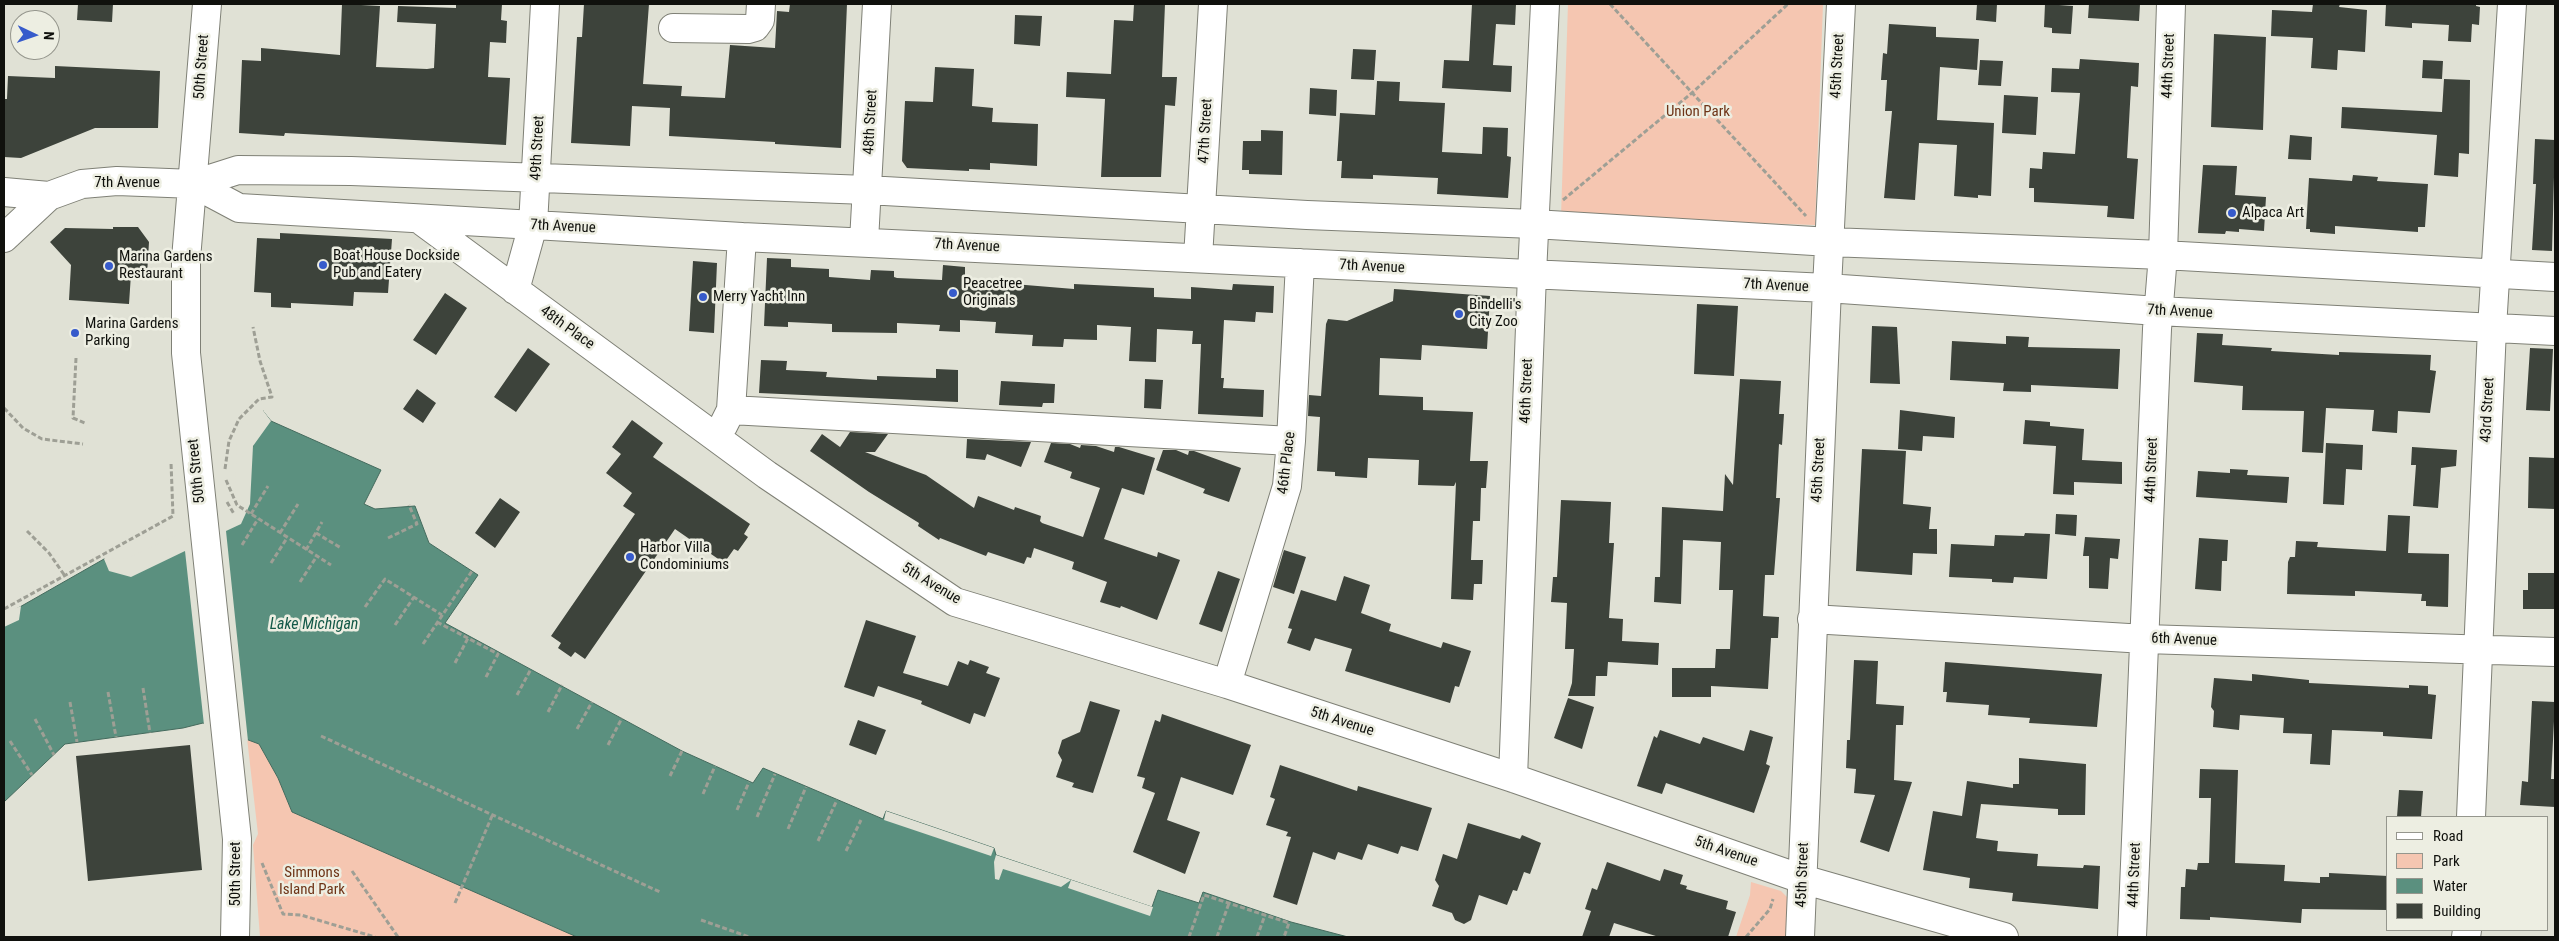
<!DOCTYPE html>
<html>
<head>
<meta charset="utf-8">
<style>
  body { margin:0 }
  #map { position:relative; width:2559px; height:941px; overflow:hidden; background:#e0e1d5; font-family:"Roboto Condensed",sans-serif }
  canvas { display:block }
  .frame { position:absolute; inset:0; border:5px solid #10110d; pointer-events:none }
  .legend { position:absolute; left:2386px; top:816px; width:162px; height:115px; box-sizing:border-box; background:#edeee2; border:1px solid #95968d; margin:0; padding:6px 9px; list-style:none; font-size:15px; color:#10110d }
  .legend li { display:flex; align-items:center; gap:10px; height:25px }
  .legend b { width:25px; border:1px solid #95968d }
  .north { position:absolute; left:10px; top:10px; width:50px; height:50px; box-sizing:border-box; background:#edeee2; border:1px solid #95968d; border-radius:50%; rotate:93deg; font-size:14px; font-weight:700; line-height:20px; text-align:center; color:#10110d }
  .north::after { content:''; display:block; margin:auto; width:18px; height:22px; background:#375bcb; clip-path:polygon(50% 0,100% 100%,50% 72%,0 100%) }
</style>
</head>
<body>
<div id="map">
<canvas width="2559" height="941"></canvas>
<div class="frame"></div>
<ul class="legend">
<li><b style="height:6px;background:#fff"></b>Road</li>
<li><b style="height:14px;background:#f5c6b1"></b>Park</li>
<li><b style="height:14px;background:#5b907f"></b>Water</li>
<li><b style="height:14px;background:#3d433b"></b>Building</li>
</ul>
<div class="north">N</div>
</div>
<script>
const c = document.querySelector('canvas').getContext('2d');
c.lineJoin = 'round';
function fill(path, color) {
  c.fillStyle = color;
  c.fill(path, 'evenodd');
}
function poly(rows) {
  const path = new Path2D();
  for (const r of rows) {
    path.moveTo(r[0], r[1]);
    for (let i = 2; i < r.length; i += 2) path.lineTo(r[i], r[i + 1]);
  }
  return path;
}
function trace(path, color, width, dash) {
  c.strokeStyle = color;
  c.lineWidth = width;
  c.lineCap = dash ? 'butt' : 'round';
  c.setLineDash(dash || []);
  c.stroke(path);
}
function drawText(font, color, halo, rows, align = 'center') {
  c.font = font + ' "Roboto Condensed",sans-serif';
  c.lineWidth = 5;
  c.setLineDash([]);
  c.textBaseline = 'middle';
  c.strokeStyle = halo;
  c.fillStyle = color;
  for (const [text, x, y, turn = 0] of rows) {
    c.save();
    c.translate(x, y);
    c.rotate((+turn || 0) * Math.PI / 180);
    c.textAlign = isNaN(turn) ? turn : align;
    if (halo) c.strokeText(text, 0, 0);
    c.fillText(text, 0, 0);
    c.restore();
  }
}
const green = poly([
  [1568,4,1823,4,1815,225,1561,216],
  [179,693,259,744,278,778,292,812,577,937,260,937,253,845,258,834,247,738,203,723,183,728],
  [1751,882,1781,891,1788,898,1813,937,1736,937,1750,895]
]);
const water = poly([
  [263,411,271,421,381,470,364,504,375,509,415,506,429,543,478,575,445,623,682,751,753,783,763,768,883,819,886,811,994,848,996,855,1152,907,1158,890,1199,903,1203,892,1291,922,1348,937,577,937,292,812,278,778,259,744,203,723,183,728,65,744,4,802,4,616,104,559,111,562,129,560,227,512,238,497,263,411]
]);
const pier = poly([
  [262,409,271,421,253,446,250,504,241,524,226,531,248,741,204,725,185,551,131,577,109,571,104,559,128,558,179,534,201,519,225,509,235,496,237,440,253,417],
  [21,606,19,620,4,627,4,613],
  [886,811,994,848,991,856,884,820],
  [996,855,1153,907,1150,916,1068,888,1071,880,1061,887,1003,869,999,880,995,879,994,862]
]);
const building = poly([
  [78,4,113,4,112,22,77,20],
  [342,4,380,6,376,67,427,69,434,68,436,24,397,22,398,6,456,8,456,4,502,4,501,20,507,21,506,43,490,42,488,77,510,78,506,145,285,133,284,136,239,133,242,60,261,61,261,48,340,55],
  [584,4,649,4,643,84,682,86,681,96,725,98,730,45,775,48,777,11,789,12,790,4,847,4,841,148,775,144,775,142,669,136,670,108,632,106,630,146,571,143,577,37,582,37],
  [1134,4,1165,4,1162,77,1177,77,1175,106,1165,105,1161,177,1101,177,1105,99,1066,97,1067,72,1111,74,1114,20,1133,21],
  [1472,4,1516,4,1515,25,1496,24,1493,65,1512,66,1511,92,1442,88,1444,60,1469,61],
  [1977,4,1997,4,1996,22,1976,20],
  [2045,4,2073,6,2071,34,2052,33,2052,28,2044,27],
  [2089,4,2140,4,2139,21,2088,18],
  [2313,4,2340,4,2339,7,2367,10,2365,52,2338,50,2337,70,2311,68,2313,38,2271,36,2272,10,2312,12],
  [2386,4,2476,4,2476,6,2480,7,2479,25,2472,24,2471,42,2448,41,2449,25,2412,23,2412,28,2385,26],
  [1015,15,1042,16,1040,46,1014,44],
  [1889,24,1936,27,1936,37,1979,39,1977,70,1940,67,1937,120,1994,123,1991,196,1978,195,1978,198,1954,196,1957,145,1919,143,1915,200,1884,198,1892,111,1885,111,1887,80,1881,80,1883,53,1887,54],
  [2214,34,2266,37,2263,130,2211,127],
  [1353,49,1376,50,1374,80,1351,79],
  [2080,59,2139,63,2138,87,2131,86,2127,158,2138,159,2134,219,2107,217,2108,206,2034,202,2034,188,2029,188,2030,168,2042,169,2043,152,2075,154,2080,93,2051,92,2052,68,2079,69],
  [1980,60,2003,61,2001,86,1978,85],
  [2423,60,2443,61,2442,79,2422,78],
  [55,66,160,71,158,128,95,128,21,158,4,157,4,99,7,99,8,76,55,78],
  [935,67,974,69,972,106,993,108,992,122,1038,124,1037,166,990,163,990,170,969,169,969,171,907,168,902,161,905,101,933,102],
  [2444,79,2470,80,2469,154,2459,153,2458,177,2434,175,2437,135,2341,128,2342,107,2442,112],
  [1377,81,1400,82,1399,101,1445,103,1442,152,1482,154,1483,127,1508,128,1507,156,1511,157,1508,198,1437,194,1438,178,1373,175,1373,179,1341,178,1342,161,1337,161,1340,113,1375,115],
  [1310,88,1337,90,1336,116,1309,114],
  [2004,95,2038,97,2036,135,2002,133],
  [1261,130,1283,131,1282,175,1249,174,1249,170,1242,170,1243,141,1261,141],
  [2290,135,2312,137,2311,160,2288,159],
  [2535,139,2555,140,2552,251,2532,250,2536,184,2533,184],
  [2203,165,2237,166,2235,195,2266,197,2264,231,2239,229,2239,232,2226,231,2225,234,2198,233],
  [2353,175,2378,177,2377,181,2428,184,2425,227,2418,227,2418,232,2335,226,2335,234,2310,232,2310,229,2306,229,2309,178,2352,181],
  [113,227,138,227,149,242,147,275,131,274,129,304,69,300,71,265,50,242,65,228,113,229],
  [280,233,392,239,388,293,354,292,353,306,291,303,291,308,271,307,271,293,254,292,257,238,280,239],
  [767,258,791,259,791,267,829,269,829,277,870,280,871,270,894,271,894,277,897,278,942,280,943,265,965,267,965,280,1074,289,1074,284,1154,288,1154,297,1191,299,1191,287,1232,290,1233,284,1274,286,1273,313,1256,312,1255,322,1224,320,1221,378,1224,378,1223,388,1264,390,1263,417,1198,414,1201,344,1192,344,1193,331,1157,329,1156,362,1129,361,1131,327,1097,325,1097,340,1064,339,1063,347,1032,346,1033,335,995,333,996,322,960,320,960,332,939,331,940,325,897,323,897,333,832,332,832,324,788,322,788,327,764,326],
  [693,261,717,263,714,333,689,331],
  [1394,289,1490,296,1487,349,1422,345,1421,360,1380,358,1379,395,1423,397,1423,410,1473,412,1470,461,1488,461,1486,488,1481,488,1480,521,1473,521,1471,560,1483,560,1482,584,1474,584,1473,600,1451,599,1456,482,1454,486,1418,485,1419,460,1368,458,1367,478,1335,476,1335,472,1317,471,1320,417,1308,416,1309,395,1321,396,1326,324,1328,319,1347,321,1393,301],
  [445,293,467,308,436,355,413,340],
  [1697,304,1738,306,1734,376,1694,374],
  [1872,326,1897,327,1900,384,1870,383],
  [2197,333,2223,334,2222,345,2272,348,2271,351,2339,355,2339,352,2431,355,2430,370,2436,371,2430,413,2398,411,2397,433,2372,431,2374,410,2326,408,2323,453,2302,452,2304,411,2242,410,2243,386,2194,382],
  [2006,336,2029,337,2028,347,2120,349,2118,389,2031,385,2031,392,2003,391,2004,383,1950,380,1952,341,2006,344],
  [528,348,550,364,516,412,494,397],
  [2530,348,2553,349,2550,411,2526,410],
  [761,360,787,361,786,370,827,372,826,377,877,380,877,376,936,378,936,369,958,370,958,402,759,393],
  [1145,379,1163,380,1161,409,1144,408],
  [1740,379,1781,381,1779,414,1784,414,1782,445,1779,444,1776,498,1780,498,1774,575,1765,575,1763,616,1779,617,1778,638,1771,638,1768,689,1711,686,1711,697,1672,697,1672,668,1715,668,1716,649,1730,649,1733,590,1719,590,1721,542,1683,540,1681,604,1654,602,1655,577,1660,577,1662,507,1723,511,1725,474,1733,485],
  [1001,381,1055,384,1054,403,1043,403,1042,407,999,405],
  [417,389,436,403,423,423,403,409],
  [1900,410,1955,417,1954,438,1923,436,1922,451,1898,449],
  [632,420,663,443,653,457,750,524,744,534,748,537,738,551,734,549,724,563,675,529,585,659,575,652,571,657,558,648,561,643,551,636,635,514,623,506,632,493,606,473,621,454,612,447],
  [2025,420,2050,422,2050,426,2084,429,2082,460,2122,462,2122,484,2074,482,2074,495,2053,494,2056,446,2023,444],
  [850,432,888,434,875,452,865,452,926,475,974,508,978,496,1014,510,1015,507,1041,516,1040,521,1042,523,1083,537,1100,488,1070,478,1072,472,1044,462,1051,443,1070,444,1080,448,1081,445,1096,446,1114,452,1115,447,1119,447,1155,458,1144,495,1122,488,1104,539,1157,557,1158,552,1180,560,1157,620,1121,606,1120,608,1100,602,1107,582,1072,569,1074,562,1034,548,1031,558,1027,557,1024,564,988,552,986,556,940,538,939,540,918,526,919,523,869,492,810,451,822,434,840,447],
  [967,439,1031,442,1021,467,987,454,985,460,966,458],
  [2326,443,2363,445,2362,470,2346,469,2344,505,2323,504],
  [2412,447,2457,450,2456,466,2441,468,2438,508,2413,506,2416,465,2411,465],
  [1862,449,1906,451,1903,504,1931,507,1929,529,1937,529,1937,554,1913,553,1912,575,1856,571],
  [1163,450,1176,450,1188,455,1189,451,1194,451,1241,468,1229,502,1203,493,1205,489,1156,470],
  [2529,457,2555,458,2555,509,2528,508],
  [2230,469,2248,470,2247,475,2289,477,2287,503,2196,497,2198,471,2230,473],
  [500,498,520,512,495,548,475,533],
  [1561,500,1611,502,1609,543,1614,543,1609,618,1623,619,1622,641,1659,643,1658,665,1608,662,1607,676,1596,676,1595,696,1568,696,1572,683,1574,649,1565,649,1567,603,1551,602,1553,577,1557,577],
  [2056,514,2077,515,2076,536,2055,534],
  [2388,515,2410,516,2408,553,2449,554,2448,607,2426,606,2426,601,2421,601,2422,594,2355,591,2355,596,2287,594,2288,562,2290,557,2295,557,2296,541,2318,542,2317,547,2386,551],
  [2025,533,2050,534,2047,579,2014,577,2013,583,1992,582,1992,579,1949,577,1951,544,1994,546,1995,535,2024,536],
  [2085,537,2120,539,2118,559,2110,558,2108,589,2089,588,2089,556,2083,556],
  [2199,538,2228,540,2227,561,2222,561,2221,591,2195,589],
  [1284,550,1306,557,1294,594,1273,587],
  [1218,571,1240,579,1222,632,1199,624],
  [2528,573,2555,573,2555,609,2523,609,2523,590,2528,590],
  [1344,576,1370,585,1361,613,1391,624,1389,631,1441,648,1443,642,1471,651,1459,687,1455,686,1450,703,1345,671,1352,649,1315,638,1310,651,1287,643,1292,629,1288,628,1301,590,1336,601],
  [866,620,916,636,903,673,948,686,958,661,968,665,970,660,989,667,986,673,1000,678,985,717,974,713,970,724,921,704,922,701,878,686,874,697,844,687],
  [1854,660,1878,661,1876,704,1904,706,1903,725,1896,725,1894,780,1912,782,1889,852,1860,842,1875,795,1854,793,1856,769,1846,768,1847,740,1850,740],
  [1945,662,2102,674,2097,727,2029,723,2030,718,1988,715,1989,705,1946,702,1947,692,1943,692],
  [2252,674,2309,680,2309,683,2409,688,2409,685,2428,686,2428,694,2436,695,2432,739,2383,736,2383,732,2332,730,2330,765,2310,764,2312,734,2283,733,2284,718,2240,715,2239,730,2213,727,2214,711,2211,707,2214,678,2252,681],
  [1568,698,1594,707,1582,749,1554,738],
  [1090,701,1120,710,1093,793,1072,787,1074,783,1056,777,1062,760,1058,753,1062,740,1080,732],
  [2532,701,2555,702,2551,779,2555,779,2555,807,2520,805,2522,781,2528,782],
  [1162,714,1251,745,1233,795,1181,777,1167,820,1200,832,1185,874,1133,852,1155,793,1142,788,1145,778,1137,776,1155,720,1160,722],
  [858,720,886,730,876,755,849,745],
  [1660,730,1700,744,1703,737,1744,751,1750,730,1773,737,1766,764,1770,766,1754,813,1666,783,1662,794,1637,786,1654,736,1657,738],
  [190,745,202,870,88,881,76,756],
  [2019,758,2086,764,2085,815,2058,815,2058,809,1981,804,1976,838,1998,841,1997,851,2038,854,2037,866,2083,868,2084,865,2100,866,2098,909,2012,901,2013,893,1969,888,1970,878,1923,870,1933,811,1962,816,1967,781,2013,788,2013,784,2019,784],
  [1280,765,1357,791,1358,786,1432,808,1418,851,1401,846,1398,854,1368,844,1362,860,1338,852,1335,860,1313,852,1297,905,1273,897,1291,837,1286,836,1288,832,1266,825,1275,799,1270,797],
  [2200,769,2238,770,2235,863,2285,865,2284,881,2320,883,2320,877,2329,877,2329,873,2388,876,2388,910,2302,909,2301,923,2210,917,2210,920,2180,919,2181,887,2185,887,2186,869,2197,870,2198,863,2209,863,2211,798,2199,798],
  [2399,790,2423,791,2421,817,2397,817],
  [1468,823,1520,839,1522,835,1541,843,1530,874,1524,872,1517,891,1513,890,1507,905,1479,895,1471,920,1464,924,1455,920,1452,913,1432,906,1439,886,1435,880,1443,854,1457,859],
  [1607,862,1660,881,1664,869,1683,875,1680,884,1687,886,1686,889,1728,901,1726,909,1736,912,1728,937,1659,937,1614,923,1609,937,1582,937,1591,911,1585,909,1592,888,1597,890]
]);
const path = poly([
  [1610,4,1806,216],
  [1563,200,1693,92,1788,4],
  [76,358,73,418,85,423],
  [4,408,23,428,42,439,83,444],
  [225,469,229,441,239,419,259,399,272,397,260,361,253,327],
  [226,480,237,505,331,565],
  [227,502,234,514],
  [251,514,268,486],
  [27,531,49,553,65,576],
  [280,533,298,504],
  [316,533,341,548],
  [388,538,417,524,409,505],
  [242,545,258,519],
  [306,550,322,522],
  [271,563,287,538],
  [300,582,317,556],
  [365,607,385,579,442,615],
  [4,609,173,516,171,462],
  [437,622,498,654,485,679],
  [395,625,414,597],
  [423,644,472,571],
  [455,663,468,638],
  [143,688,150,733],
  [108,692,116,737],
  [517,695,531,669],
  [70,702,77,742],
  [548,712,562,685],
  [35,719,54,755],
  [577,729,592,702],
  [321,736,660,892],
  [10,741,32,775],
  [608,745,622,718],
  [670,776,682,751],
  [703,794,715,766],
  [737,810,749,782],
  [757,817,775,774],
  [788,829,806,787],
  [818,841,837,800],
  [846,851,861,820],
  [262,863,283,914,301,915,375,937],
  [352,871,398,937],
  [455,903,492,816],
  [701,920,749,937],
  [1189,937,1204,895,1289,923,1284,937],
  [1217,937,1229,903],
  [1257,937,1265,915],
  [1746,937,1770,909,1773,899]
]);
const minor = poly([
  [207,4,186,259,186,353,237,839,235,937],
  [673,28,748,29,755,27,760,20,761,4],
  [194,184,239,208,742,237,1827,288,2158,311,2555,331],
  [4,192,49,196,82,184,117,181,194,184,238,170,351,171,867,190,1307,215,1534,224,1830,242,2163,255,2555,277],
  [419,219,767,475,955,602,1227,684,1513,778,1802,879,2004,937],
  [4,238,49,196],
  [864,241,877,4],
  [1198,258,1213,4],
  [515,290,533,225,545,4],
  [731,410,1291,441],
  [723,426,731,410,742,237],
  [1812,619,2145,639,2555,652],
  [1227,684,1287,486,1291,441,1300,263],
  [1513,778,1532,274,1545,4],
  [2471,817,2492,328,2512,4],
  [1800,937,1827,288,1841,4],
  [2132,937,2157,329,2163,255,2171,4],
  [2466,937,2467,930]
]);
const markers = [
  [2232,213,5,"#375bcb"],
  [323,265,5,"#375bcb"],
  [109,266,5,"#375bcb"],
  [953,293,5,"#375bcb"],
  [703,297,5,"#375bcb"],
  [1459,314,5,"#375bcb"],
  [75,333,5,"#375bcb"],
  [630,557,5,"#375bcb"]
];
const streetNames = [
  ["45th Street",1838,66,-87],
  ["44th Street",2169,66,-88],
  ["50th Street",202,67,-86],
  ["48th Street",871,122,-87],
  ["47th Street",1206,131,-87],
  ["49th Street",538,148,-87],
  ["7th Avenue",127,183],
  ["7th Avenue",563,227,3],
  ["7th Avenue",967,246,3],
  ["7th Avenue",1372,267,3],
  ["7th Avenue",1776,286,3],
  ["7th Avenue",2180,312,3],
  ["48th Place",567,328,36],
  ["46th Street",1527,391,-88],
  ["43rd Street",2488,410,-87],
  ["46th Place",1287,463,-83],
  ["45th Street",1819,470,-87],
  ["44th Street",2152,470,-88],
  ["50th Street",197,471,-96],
  ["5th Avenue",931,584,31],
  ["6th Avenue",2184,640,2],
  ["5th Avenue",1342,722,18],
  ["5th Avenue",1726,852,19],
  ["50th Street",236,874,-90],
  ["45th Street",1803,875,-88],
  ["44th Street",2135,875,-88]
];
const parkNames = [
  ["Union Park",1698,112],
  ["Simmons",312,873],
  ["Island Park",312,890]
];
const poiNames = [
  ["Alpaca Art",2242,213],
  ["Boat House Dockside",333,256],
  ["Pub and Eatery",333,273],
  ["Marina Gardens",119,257],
  ["Restaurant",119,274],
  ["Peacetree",963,284],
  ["Originals",963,301],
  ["Merry Yacht Inn",713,297],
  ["Bindelli's",1469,305],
  ["City Zoo",1469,322],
  ["Marina Gardens",85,324],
  ["Parking",85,341],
  ["Harbor Villa",640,548],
  ["Condominiums",640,565]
];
const waterNames = [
  ["Lake Michigan",314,625]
];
fill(green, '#f5c6b1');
fill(water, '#5b907f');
trace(water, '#446a5d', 1);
fill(pier, '#e0e1d5');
fill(building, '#3d433b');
trace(minor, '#7f8076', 30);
trace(path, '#9e9f95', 3, [5, 2.5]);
trace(minor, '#fff', 28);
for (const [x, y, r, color] of markers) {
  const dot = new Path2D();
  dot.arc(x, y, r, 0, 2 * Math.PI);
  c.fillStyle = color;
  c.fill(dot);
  trace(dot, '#edeee2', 2);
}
drawText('15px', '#10110d', '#edeee2', streetNames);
drawText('15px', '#6e3417', '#edeee2', parkNames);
drawText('15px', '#10110d', '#edeee2', poiNames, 'left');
drawText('italic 16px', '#125847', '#edeee2', waterNames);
</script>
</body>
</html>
